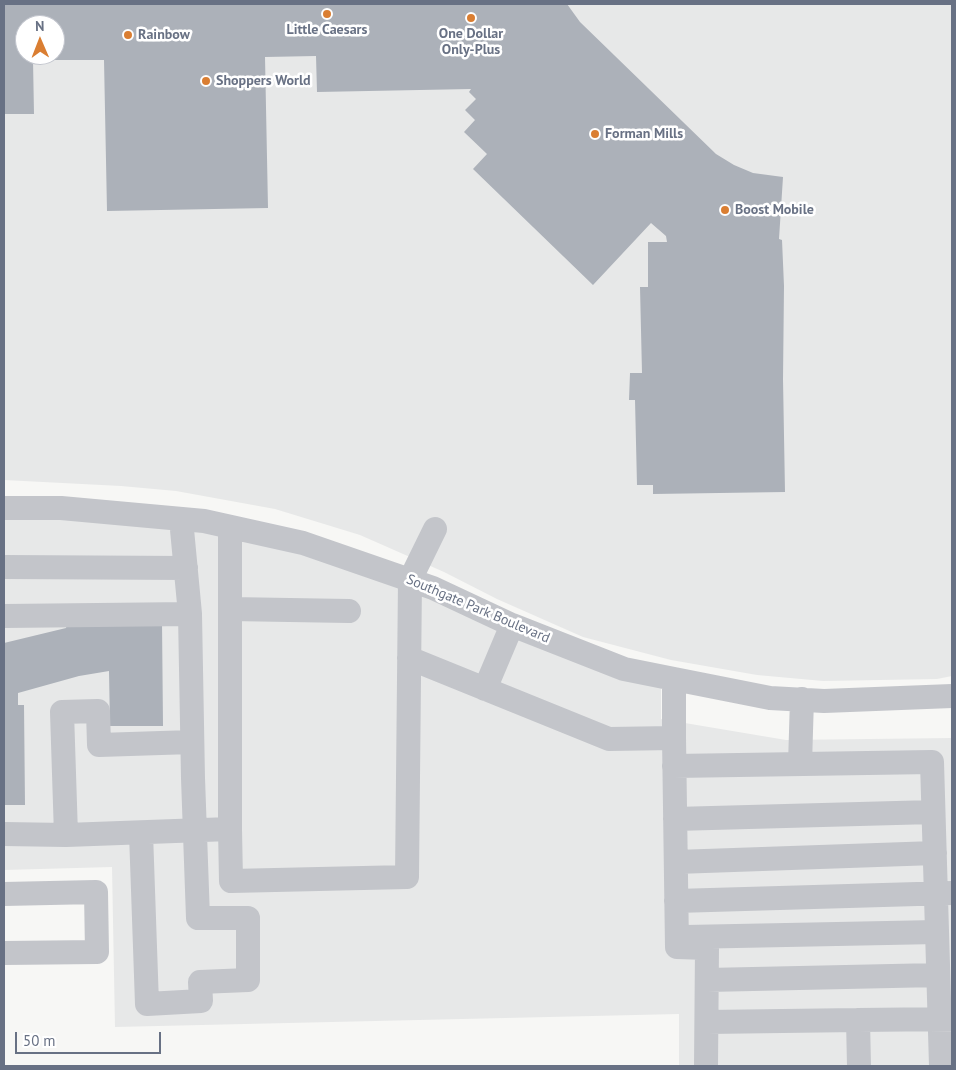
<!DOCTYPE html>
<html>
<head>
<meta charset="utf-8">
<style>
  body { margin:0 }
  #map { position:relative; width:956px; height:1070px; overflow:hidden; background:#f7f7f5; font-family:"PT Sans",sans-serif }
  canvas { display:block }
  .frame { position:absolute; inset:0; border:5px solid #687184; pointer-events:none }
  .north { position:absolute; left:15px; top:15px; width:50px; height:50px; box-sizing:border-box; background:#fff; border:1px solid #c3c6ce; border-radius:50%; rotate:359deg; font-size:14px; font-weight:700; line-height:20px; text-align:center; color:#687184 }
  .north::after { content:''; display:block; margin:auto; width:18px; height:22px; background:#da7e32; clip-path:polygon(50% 0,100% 100%,50% 72%,0 100%) }
  .scale { position:absolute; left:15px; top:1032px; width:146px; height:22px; box-sizing:border-box; border:2px solid #687184; border-top:0; padding-left:6px; font-size:15px; line-height:18px; white-space:nowrap; color:#687184; -webkit-text-stroke:4px #fff; paint-order:stroke }
</style>
</head>
<body>
<div id="map">
<canvas width="956" height="1070"></canvas>
<div class="frame"></div>
<div class="north">N</div>
<div class="scale">50 m</div>
</div>
<script>
const c = document.querySelector('canvas').getContext('2d');
c.lineJoin = 'round';
function fill(path, color) {
  c.fillStyle = color;
  c.fill(path, 'evenodd');
}
function poly(rows) {
  const path = new Path2D();
  for (const r of rows) {
    path.moveTo(r[0], r[1]);
    for (let i = 2; i < r.length; i += 2) path.lineTo(r[i], r[i + 1]);
  }
  return path;
}
function trace(path, color, width, dash) {
  c.strokeStyle = color;
  c.lineWidth = width;
  c.lineCap = dash ? 'butt' : 'round';
  c.setLineDash(dash || []);
  c.stroke(path);
}
function drawText(font, color, halo, rows, align = 'center') {
  c.font = font + ' "PT Sans",sans-serif';
  c.lineWidth = 5;
  c.setLineDash([]);
  c.textBaseline = 'middle';
  c.strokeStyle = halo;
  c.fillStyle = color;
  for (const [text, x, y, turn = 0] of rows) {
    c.save();
    c.translate(x, y);
    c.rotate((+turn || 0) * Math.PI / 180);
    c.textAlign = isNaN(turn) ? turn : align;
    if (halo) c.strokeText(text, 0, 0);
    c.fillText(text, 0, 0);
    c.restore();
  }
}
const built = poly([
  [4,4,952,4,952,676,937,679,823,681,757,675,671,660,583,637,497,599,444,572,360,535,275,509,176,491,121,486,4,480],
  [25,25,55,25,55,55,25,55],
  [4,508,204,521,661,676,661,719,786,740,952,738,952,1066,679,1066,679,1014,115,1027,112,867,4,870]
]);
const building = poly([
  [4,4,567,4,580,22,716,154,734,165,753,173,783,177,779,239,782,240,784,286,783,379,785,492,653,494,653,485,637,485,635,400,629,400,630,373,642,373,640,287,648,287,648,242,667,242,666,236,651,223,593,285,473,169,487,154,464,132,475,120,465,110,476,99,469,92,471,89,317,92,316,56,265,57,268,208,107,211,104,60,33,60,34,114,4,114],
  [25,25,55,25,55,55,25,55],
  [162,622,163,726,110,726,109,671,79,676,18,693,18,705,24,705,25,805,4,805,4,643,66,628,67,624]
]);
const minor = poly([
  [4,508,61,508,204,521,303,543,433,588,512,625,624,669,674,679,770,698,824,701,952,696],
  [230,527,230,829],
  [4,567,186,568],
  [230,609,349,611],
  [4,616,190,614],
  [409,658,609,739,674,738,674,679],
  [485,689,512,625],
  [674,738,677,947,707,948,706,1066],
  [800,764,802,699],
  [674,766,932,762,941,1066],
  [675,819,933,812],
  [141,833,147,1004,201,1001,200,982,248,980,248,918,198,918,193,778,190,614,181,519],
  [4,834,66,835,230,829,231,881,407,877,410,580,435,529],
  [66,835,62,712,98,711,99,745,192,742],
  [676,862,935,853],
  [4,894,96,892,97,952,4,953],
  [676,901,952,893],
  [686,937,937,932],
  [707,980,938,975],
  [707,1022,858,1020],
  [859,1066,858,1020,952,1019]
]);
const markers = [
  [327,14,5,"#da7e32"],
  [471,18,5,"#da7e32"],
  [128,35,5,"#da7e32"],
  [206,81,5,"#da7e32"],
  [595,134,5,"#da7e32"],
  [725,210,5,"#da7e32"]
];
const poiNames = [
  ["Little Caesars",327,30,"center"],
  ["One Dollar",471,34,"center"],
  ["Only-Plus",471,50,"center"],
  ["Rainbow",138,35],
  ["Shoppers World",216,81],
  ["Forman Mills",605,134],
  ["Boost Mobile",735,210]
];
const streetNames = [
  ["Southgate Park Boulevard",478,609,23]
];
fill(built, '#e7e8e8');
fill(building, '#acb1b9');
trace(minor, '#c3c5ca', 24);
for (const [x, y, r, color] of markers) {
  const dot = new Path2D();
  dot.arc(x, y, r, 0, 2 * Math.PI);
  c.fillStyle = color;
  c.fill(dot);
  trace(dot, '#fff', 2);
}
drawText('bold 14px', '#687184', '#fff', poiNames, 'left');
drawText('14px', '#687184', '#fff', streetNames);
</script>
</body>
</html>
